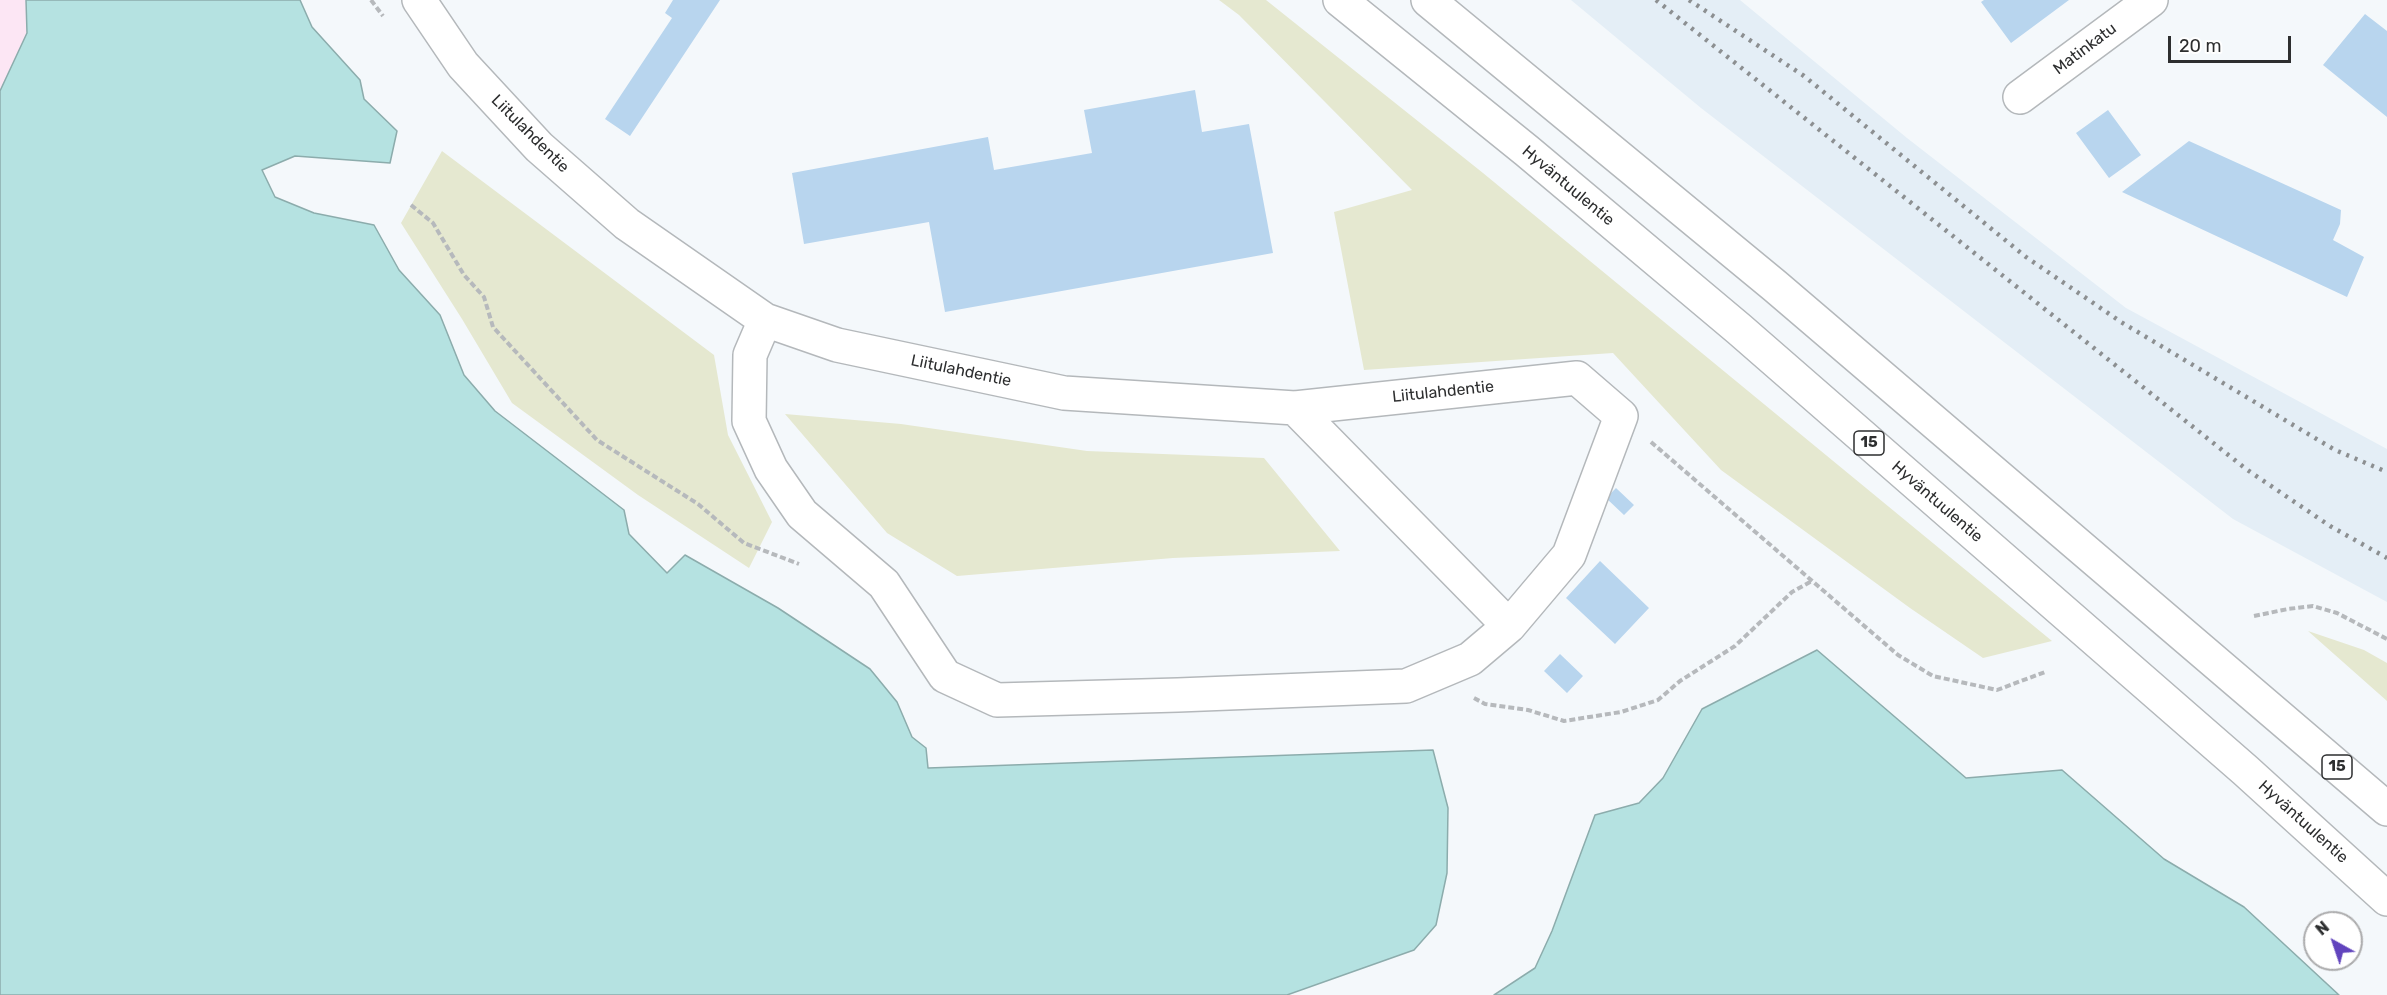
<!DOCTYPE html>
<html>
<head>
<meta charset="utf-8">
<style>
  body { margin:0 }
  #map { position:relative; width:2387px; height:995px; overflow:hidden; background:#f4f8fb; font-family:Rubik,sans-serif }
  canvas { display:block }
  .north { position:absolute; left:2303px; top:911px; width:60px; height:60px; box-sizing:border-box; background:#fff; border:2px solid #ababac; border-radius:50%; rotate:320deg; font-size:16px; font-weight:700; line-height:24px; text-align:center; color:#2d2e2f }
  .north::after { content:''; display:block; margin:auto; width:21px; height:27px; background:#6144bd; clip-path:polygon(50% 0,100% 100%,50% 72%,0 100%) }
  .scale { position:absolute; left:2168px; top:36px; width:123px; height:27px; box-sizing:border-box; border:3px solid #2d2e2f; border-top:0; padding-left:8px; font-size:18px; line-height:21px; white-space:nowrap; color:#2d2e2f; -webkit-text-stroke:4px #fff; paint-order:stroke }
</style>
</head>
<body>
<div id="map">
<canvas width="2387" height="995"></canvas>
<div class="north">N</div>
<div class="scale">20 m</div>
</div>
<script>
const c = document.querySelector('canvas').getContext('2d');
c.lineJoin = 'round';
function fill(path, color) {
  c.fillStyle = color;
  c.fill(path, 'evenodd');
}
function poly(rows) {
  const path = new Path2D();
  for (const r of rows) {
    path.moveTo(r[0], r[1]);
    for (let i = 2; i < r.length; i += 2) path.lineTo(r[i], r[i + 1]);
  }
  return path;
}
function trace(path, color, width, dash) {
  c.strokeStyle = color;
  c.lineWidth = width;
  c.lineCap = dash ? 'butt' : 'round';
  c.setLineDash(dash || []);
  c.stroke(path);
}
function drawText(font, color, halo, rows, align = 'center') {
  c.font = font + ' Rubik,sans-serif';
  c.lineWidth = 5;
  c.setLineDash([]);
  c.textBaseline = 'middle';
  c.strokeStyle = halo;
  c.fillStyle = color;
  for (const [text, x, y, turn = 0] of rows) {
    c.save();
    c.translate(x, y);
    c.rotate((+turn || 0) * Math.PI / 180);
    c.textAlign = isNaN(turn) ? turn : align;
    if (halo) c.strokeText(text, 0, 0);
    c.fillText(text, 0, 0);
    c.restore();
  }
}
const built = poly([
  [1571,0,1740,0,1907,138,2126,308,2387,449,2387,602,2233,519,1701,108]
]);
const industrial = poly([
  [0,0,26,0,27,33,0,91]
]);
const green = poly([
  [1219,0,1266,0,1483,173,2052,641,1983,658,1910,608,1721,470,1613,353,1364,370,1334,212,1412,190,1239,15],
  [442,151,714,355,728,435,772,522,749,568,638,495,512,403,462,319,401,223],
  [785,414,901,424,1087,451,1264,458,1340,551,1173,558,957,576,887,533],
  [2308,631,2364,650,2387,663,2387,701]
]);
const water = poly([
  [26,0,300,0,312,27,360,80,364,99,397,131,390,163,295,156,262,170,275,197,314,213,374,225,399,270,440,315,464,375,495,411,624,510,629,534,667,573,685,555,778,608,870,669,897,702,912,737,926,748,928,768,1433,750,1448,808,1447,873,1436,925,1414,950,1287,995,0,995,0,91,27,33,26,0],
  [1817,650,1966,778,2062,770,2164,859,2244,907,2339,995,1494,995,1535,968,1552,931,1595,815,1639,803,1663,778,1702,709,1817,650]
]);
const building = poly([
  [673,0,720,0,630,136,605,119,672,18,665,13],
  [1984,0,2069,0,2011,43,1981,2],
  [2365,14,2387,31,2387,117,2323,65],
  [1195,90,1202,132,1249,124,1273,253,945,312,929,222,804,244,792,173,988,137,994,170,1092,153,1084,110],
  [2108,110,2141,155,2109,178,2076,133],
  [2189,141,2341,210,2340,224,2333,240,2364,257,2347,297,2122,192],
  [1616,488,1634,505,1624,515,1606,498],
  [1600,561,1649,608,1615,644,1566,598],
  [1560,654,1583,676,1567,693,1544,671]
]);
const path = poly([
  [371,0,383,16],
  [411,205,433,223,464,275,484,297,493,327,597,440,698,504,744,543,799,564],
  [1651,442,1898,655,1933,676,1997,690,2045,672],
  [2254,616,2288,609,2313,606,2337,613,2387,639],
  [1474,698,1485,704,1528,710,1564,721,1621,712,1658,700,1680,681,1735,646,1792,592,1812,581]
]);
const minor = poly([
  [419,0,463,65,539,147,627,224,765,320,837,345,1064,393,1295,408,1577,378,1621,416,1569,555,1509,626,1470,659,1406,686,1178,695,997,700,945,676,884,584,802,514,771,469,749,421,750,355,765,320],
  [2020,97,2151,0],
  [1295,408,1509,626]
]);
const highway = poly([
  [1340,0,1527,151,1739,329,2245,770,2387,899],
  [1428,0,1775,286,2387,809]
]);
const rail = poly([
  [1656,0,2246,469,2330,526,2387,558],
  [1689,0,1804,76,2026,257,2121,322,2335,450,2387,472]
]);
const shields = [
  [1869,443,30],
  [2337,767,30]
];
const shieldNames = [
  ["15",1869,443],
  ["15",2337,767]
];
const streetNames = [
  ["Matinkatu",2085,49,-37],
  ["Liitulahdentie",530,134,45],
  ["Hyväntuulentie",1568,186,40],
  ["Liitulahdentie",961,371,12],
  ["Liitulahdentie",1443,392,-6],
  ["Hyväntuulentie",1937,502,41],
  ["Hyväntuulentie",2303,822,42]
];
fill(built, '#e4eef6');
fill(industrial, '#fce6f4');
fill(green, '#e5e8d0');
fill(water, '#b5e2e1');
trace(water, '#8cacac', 1.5);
fill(building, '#b8d5ee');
trace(minor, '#b4b8bb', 36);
trace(highway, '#b4b8bb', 36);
trace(path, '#b6b9bc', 4, [6, 3]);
trace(minor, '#fff', 33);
trace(highway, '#fff', 33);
trace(rail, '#8c8f91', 4.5, [3, 6]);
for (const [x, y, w] of shields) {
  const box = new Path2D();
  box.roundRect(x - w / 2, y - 12, w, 24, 4.5);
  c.fillStyle = '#fff';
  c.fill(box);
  trace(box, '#2d2e2f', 1.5);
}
drawText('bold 15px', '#2d2e2f', null, shieldNames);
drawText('16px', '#2d2e2f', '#fff', streetNames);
</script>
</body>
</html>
